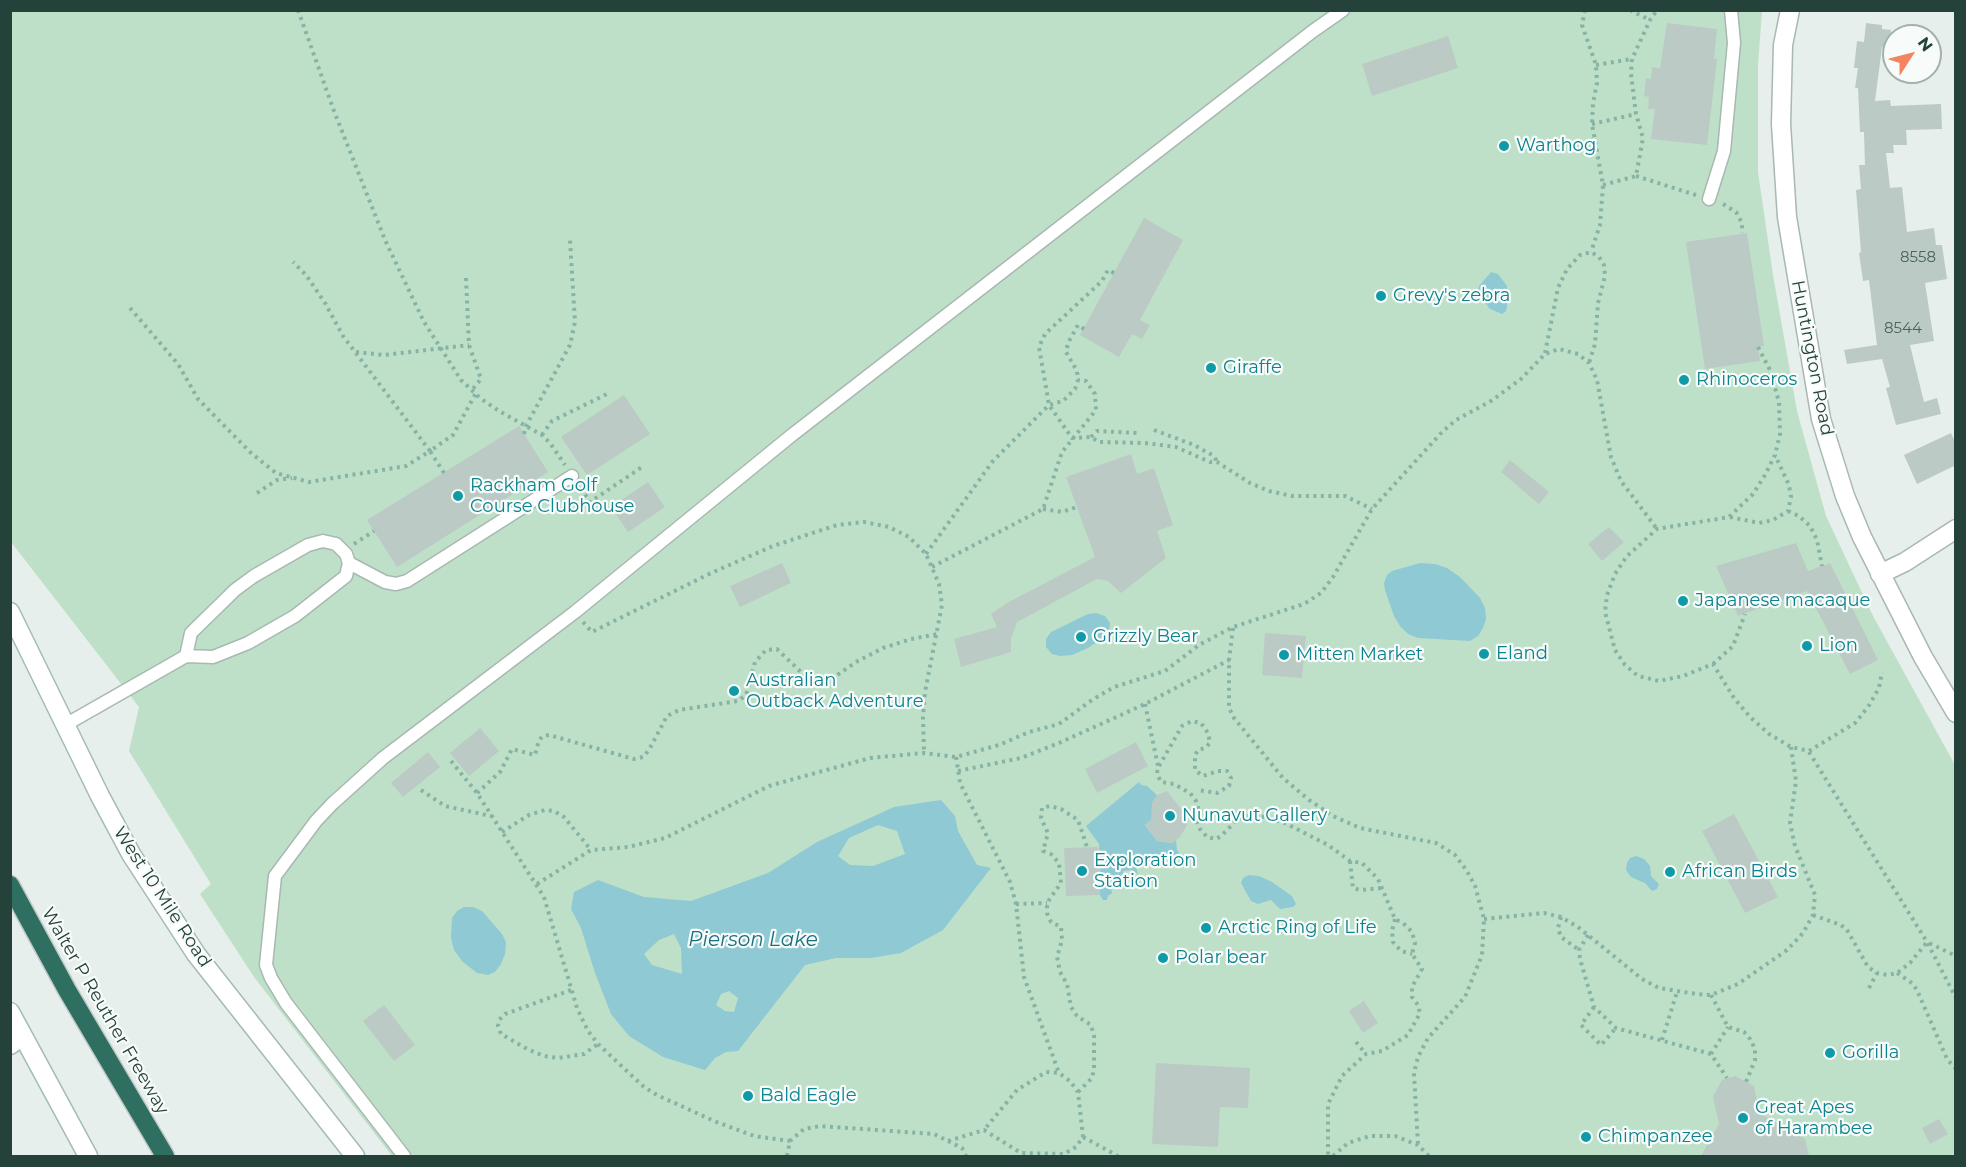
<!DOCTYPE html>
<html>
<head>
<meta charset="utf-8">
<style>
  body { margin:0 }
  #map { position:relative; width:1966px; height:1167px; overflow:hidden; background:#e6efeb; font-family:Montserrat,sans-serif }
  canvas { display:block }
  .frame { position:absolute; inset:0; border:12px solid #24423a; pointer-events:none }
  .north { position:absolute; left:1882px; top:24px; width:60px; height:60px; box-sizing:border-box; background:#f7fbf9; border:2px solid #a3b1ad; border-radius:50%; rotate:54deg; font-size:16px; font-weight:700; line-height:24px; text-align:center; color:#24423a }
  .north::after { content:''; display:block; margin:auto; width:21px; height:27px; background:#f4845f; clip-path:polygon(50% 0,100% 100%,50% 72%,0 100%) }
</style>
</head>
<body>
<div id="map">
<canvas width="1966" height="1167"></canvas>
<div class="frame"></div>
<div class="north">N</div>
</div>
<script>
const c = document.querySelector('canvas').getContext('2d');
c.lineJoin = 'round';
function fill(path, color) {
  c.fillStyle = color;
  c.fill(path, 'evenodd');
}
function poly(rows) {
  const path = new Path2D();
  for (const r of rows) {
    path.moveTo(r[0], r[1]);
    for (let i = 2; i < r.length; i += 2) path.lineTo(r[i], r[i + 1]);
  }
  return path;
}
function trace(path, color, width, dash) {
  c.strokeStyle = color;
  c.lineWidth = width;
  c.lineCap = dash ? 'butt' : 'round';
  c.setLineDash(dash || []);
  c.stroke(path);
}
function drawText(font, color, halo, rows, align = 'center') {
  c.font = font + ' Montserrat,sans-serif';
  c.lineWidth = 4.5;
  c.setLineDash([]);
  c.textBaseline = 'middle';
  c.strokeStyle = halo;
  c.fillStyle = color;
  for (const [text, x, y, turn = 0] of rows) {
    c.save();
    c.translate(x, y);
    c.rotate((+turn || 0) * Math.PI / 180);
    c.textAlign = isNaN(turn) ? turn : align;
    if (halo) c.strokeText(text, 0, 0);
    c.fillText(text, 0, 0);
    c.restore();
  }
}
const green = poly([
  [11,11,1762,11,1758,65,1758,172,1773,275,1797,411,1826,516,1873,616,1955,765,1955,1156,392,1156,254,977,200,894,211,884,129,751,139,707,11,542]
]);
const water = poly([
  [1491,272,1498,274,1507,286,1507,307,1506,311,1502,314,1490,309,1484,301,1478,298,1477,293,1479,286],
  [1420,563,1435,564,1447,568,1460,577,1480,598,1485,608,1486,619,1483,628,1478,636,1470,641,1418,638,1408,634,1400,626,1394,616,1385,590,1384,583,1387,575,1392,571],
  [1096,613,1105,616,1110,623,1109,630,1101,639,1088,648,1072,655,1060,656,1052,654,1046,647,1046,639,1051,632,1088,614],
  [1139,782,1141,785,1147,786,1157,795,1155,818,1145,825,1157,841,1172,843,1176,840,1177,850,1182,856,1176,858,1174,863,1171,863,1171,860,1168,859,1158,861,1157,857,1147,855,1145,861,1136,867,1138,874,1132,870,1123,871,1124,884,1132,886,1122,889,1113,881,1110,884,1112,893,1108,896,1107,900,1103,900,1100,895,1099,844,1086,826],
  [941,800,955,816,958,831,977,865,991,868,943,930,901,953,871,958,836,958,805,965,738,1051,726,1052,715,1058,705,1070,663,1057,629,1036,611,1014,595,973,581,928,571,909,574,892,598,880,644,897,691,901,768,873,817,842,894,807],
  [878,825,897,831,905,854,873,866,850,865,838,856,849,838],
  [674,934,681,948,682,974,652,965,644,954,659,940],
  [729,991,738,998,734,1012,725,1011,716,1005,721,994],
  [1636,856,1644,859,1650,866,1651,876,1659,884,1657,889,1652,891,1645,883,1631,877,1626,870,1627,863,1630,858],
  [1249,875,1259,876,1272,882,1292,896,1296,904,1293,907,1280,909,1271,900,1258,904,1251,901,1241,883,1243,878],
  [464,907,473,907,482,911,502,934,506,942,505,954,501,964,495,972,488,975,477,973,462,961,454,950,451,938,452,918,457,911]
]);
const building = poly([
  [1667,23,1717,29,1714,59,1717,59,1707,145,1651,139,1655,109,1648,109,1649,97,1644,96,1646,78,1651,79,1652,67,1660,68],
  [1866,23,1882,25,1882,29,1891,30,1889,47,1882,47,1875,101,1890,100,1891,106,1941,104,1942,129,1906,130,1907,145,1893,145,1894,153,1886,153,1890,188,1902,187,1907,232,1934,228,1936,245,1942,245,1947,279,1925,283,1934,341,1910,345,1924,402,1937,398,1941,414,1896,425,1886,388,1890,387,1882,359,1847,364,1844,350,1877,345,1869,280,1863,281,1859,253,1861,252,1856,190,1861,189,1859,165,1865,165,1864,132,1860,132,1858,88,1855,88,1858,68,1854,68,1857,41,1864,42],
  [1448,36,1458,68,1372,96,1362,64],
  [1144,218,1183,240,1140,320,1150,325,1142,339,1132,334,1119,357,1080,335],
  [1747,233,1764,346,1758,347,1760,361,1705,369,1686,242],
  [624,395,650,434,587,475,561,437],
  [519,426,548,472,397,567,367,520],
  [1951,433,1956,444,1956,465,1917,484,1904,455],
  [1131,454,1137,474,1154,468,1173,525,1157,531,1166,558,1121,593,1108,581,1097,579,1017,622,1011,639,1011,652,961,667,954,639,997,627,991,614,1007,603,1095,557,1066,477],
  [1510,460,1549,492,1539,504,1501,472],
  [648,482,665,507,628,532,611,507],
  [1609,527,1624,542,1602,561,1588,544],
  [1796,543,1808,571,1830,563,1878,660,1850,674,1807,591,1738,616,1716,566],
  [782,563,791,583,740,607,730,586],
  [1265,633,1306,636,1302,678,1262,675],
  [480,728,499,751,469,776,450,753],
  [1136,742,1148,766,1097,793,1085,769],
  [428,752,440,767,403,797,391,783],
  [1167,791,1185,814,1187,825,1180,837,1172,843,1157,841,1145,824,1151,820,1152,802,1157,795],
  [1734,814,1778,897,1745,913,1702,831],
  [1098,847,1100,895,1066,896,1064,848],
  [1364,1001,1378,1023,1363,1033,1349,1011],
  [384,1005,415,1045,394,1061,363,1021],
  [1156,1063,1250,1068,1248,1108,1220,1107,1218,1147,1152,1144],
  [1735,1076,1754,1086,1759,1113,1805,1139,1809,1156,1701,1156,1719,1124,1713,1097,1722,1080],
  [1939,1119,1948,1134,1930,1144,1922,1128]
]);
const path = poly([
  [298,10,334,111,385,240,424,322,461,380,480,398,499,411,542,435,550,443,565,465],
  [1585,10,1582,25,1596,65,1597,83,1593,103,1592,124,1603,185,1600,225,1591,252],
  [1630,10,1650,20],
  [1596,65,1632,59],
  [1592,124,1636,114],
  [1636,176,1696,195],
  [1603,185,1636,176,1643,138,1636,114,1631,74,1632,59,1650,20,1657,10],
  [1723,204,1736,212,1742,223,1742,233],
  [1114,273,1108,270,1102,281,1045,334,1039,347,1049,405,1072,438,1091,437,1099,442,1145,443,1176,447,1210,462,1217,462,1250,483,1269,491,1292,496,1345,496,1372,509],
  [466,278,469,345,481,379,472,390],
  [130,308,178,364,198,399,251,453,276,473,309,482,406,466,430,451,343,336,325,303,306,275,293,262],
  [1758,347,1770,370,1779,402,1780,434,1775,455,1765,475,1753,494,1729,517,1657,529,1627,556,1615,574,1607,595,1605,612,1615,650,1625,665,1638,676,1659,681,1683,676,1713,664,1734,698,1750,717,1769,734,1791,747,1809,751,1855,723,1868,707,1879,688,1882,672],
  [356,352,384,355,469,345],
  [1545,353,1558,288,1567,269,1580,255,1591,252,1599,257,1604,265,1605,276,1598,303,1595,344,1589,363],
  [1154,430,1194,445,1214,456,1217,462],
  [524,434,526,426,570,345,575,322,570,240],
  [542,435,552,421,609,393],
  [1091,437,1097,431,1137,433,1139,430],
  [444,473,430,451,453,435,476,393],
  [581,488,590,502,642,467],
  [257,493,277,480,292,478],
  [1043,509,1062,512,1077,507],
  [1788,511,1799,516,1810,526,1817,540,1822,566],
  [1730,517,1759,523,1773,520,1788,511,1791,497,1789,485,1775,455],
  [354,544,374,531],
  [926,554,993,461,1049,405,1063,401,1075,389,1078,380,1077,371,1066,352,1068,343,1078,325,1084,329],
  [932,567,1043,509,1062,452,1096,410,1095,394,1086,381,1078,380],
  [583,622,592,632,711,573,773,546,837,525,864,522,889,527,909,537,926,554,939,584,942,605,925,692,923,717,924,753],
  [1233,628,1229,660,1229,708,1234,718,1283,778,1309,800,1333,816,1360,828,1436,843,1455,855,1467,871,1475,886,1484,919,1482,955,1465,997,1428,1038,1418,1057,1414,1073,1418,1145],
  [1713,664,1733,646,1745,614],
  [1145,704,1158,766,1157,774,1161,782,1174,784,1190,793,1196,801,1199,810,1197,822,1200,829,1207,837,1216,839,1221,836,1237,820,1246,816,1264,817,1285,823,1328,845,1350,861,1362,863,1378,879,1395,919,1403,923,1412,932,1415,943,1412,954,1422,969,1412,987,1412,997,1418,1005,1420,1013,1408,1035,1382,1051,1366,1054,1342,1076,1328,1104,1328,1156],
  [1809,752,1927,942,1956,998],
  [956,757,960,783,1010,882,1016,904,1024,977,1059,1073],
  [451,761,477,793,544,897,577,1008,588,1031,598,1044,644,1087,657,1095,714,1121,754,1136,790,1141],
  [1159,766,1182,726,1192,721,1201,723,1208,733,1210,743,1205,748,1198,750,1195,755,1195,770,1203,776,1218,771,1227,771,1231,778,1229,786,1217,793,1198,790],
  [958,771,1021,758,1059,743,1145,704,1229,660],
  [421,790,445,806,491,816],
  [477,793,500,772,512,749,535,755,539,740,543,736,549,735,634,759,643,757,649,750,667,716,679,710,738,701,746,695,755,662,766,650,777,649,804,675,814,682,826,680,836,676,856,662,883,648,911,639,938,634],
  [502,832,529,815,545,810,554,811,564,817,591,850],
  [1350,861,1353,888,1360,890,1381,888],
  [537,884,591,850,628,847,665,838,769,786,783,782,870,758,924,753,956,757,999,745,1029,732,1059,724,1092,700,1114,687,1165,671,1199,645,1233,627,1304,604,1321,593,1333,577,1372,509,1442,432,1456,420,1491,401,1521,379,1545,354,1559,349,1578,354,1589,363,1597,380,1611,457,1621,481,1657,529],
  [1016,904,1047,903],
  [1813,915,1841,925,1847,930,1868,967,1877,973,1888,975,1897,973,1910,963,1927,942,1956,956],
  [1561,917,1558,928,1561,937,1579,950],
  [1395,919,1392,931,1393,942,1401,951,1412,954],
  [1484,919,1544,913,1561,917,1578,927,1642,979,1659,988,1696,994,1711,995,1738,984,1787,950,1803,933,1813,915,1815,895,1795,846,1790,823,1796,781,1791,747],
  [1588,935,1579,950,1580,959,1594,1007,1616,1028,1711,1054,1727,1078],
  [1897,973,1912,983,1917,990,1947,1059,1956,1069],
  [1869,988,1877,973],
  [571,990,505,1014,499,1020,498,1026,501,1034,527,1049,544,1056,558,1058,584,1054,598,1044],
  [1711,995,1728,1027,1744,1032,1750,1039,1755,1049,1755,1060,1746,1082],
  [1594,1007,1581,1025,1601,1045,1616,1028],
  [1662,1040,1677,992],
  [1356,1042,1366,1054],
  [1711,1054,1728,1027],
  [1078,1092,1092,1078,1094,1069,1094,1036,1091,1025,1077,1016,1071,1007,1067,984,1060,972,1057,957,1062,940,1061,927,1051,922,1047,913,1047,903,1061,883,1059,863,1051,854,1043,851,1048,833,1041,818,1042,808,1050,806,1061,809,1078,820,1087,847],
  [1083,1137,1118,1156],
  [948,1141,984,1130,1021,1153,1064,1154,1076,1147,1083,1137,1078,1092,1070,1081,1059,1073,1046,1072,1017,1090,984,1130],
  [787,1156,790,1141,804,1129,820,1126,934,1134,962,1148,966,1156],
  [1333,1156,1348,1143,1370,1136,1395,1136,1418,1145,1429,1156]
]);
const service = poly([
  [1709,199,1724,151,1734,43,1731,10],
  [349,563,385,582,396,584,407,581,572,476],
  [65,725,186,656,213,657,248,643,295,616,346,576,349,563,346,554,336,544,323,541,308,545,254,576,235,590,191,633,186,656],
  [404,1156,286,1003,271,978,266,965,275,876,316,821,332,804,383,758,575,612,792,435,1313,31,1343,10]
]);
const minor = poly([
  [1790,10,1783,45,1781,124,1787,217,1821,419,1845,496,1862,537,1923,657,1956,713],
  [1880,574,1905,562,1956,529],
  [10,1045,22,1036]
]);
const secondary = poly([
  [10,612,100,796,131,854,196,954,355,1156],
  [10,1012,88,1156]
]);
const motorway = poly([
  [10,885,67,990,165,1156]
]);
const markers = [
  [1504,146,6,"#0f9aa8"],
  [1381,296,6,"#0f9aa8"],
  [1211,368,6,"#0f9aa8"],
  [1684,380,6,"#0f9aa8"],
  [458,496,6,"#0f9aa8"],
  [1683,601,6,"#0f9aa8"],
  [1081,637,6,"#0f9aa8"],
  [1807,646,6,"#0f9aa8"],
  [1484,654,6,"#0f9aa8"],
  [1284,655,6,"#0f9aa8"],
  [734,691,6,"#0f9aa8"],
  [1170,816,6,"#0f9aa8"],
  [1082,871,6,"#0f9aa8"],
  [1670,872,6,"#0f9aa8"],
  [1206,928,6,"#0f9aa8"],
  [1163,958,6,"#0f9aa8"],
  [1830,1053,6,"#0f9aa8"],
  [748,1096,6,"#0f9aa8"],
  [1743,1118,6,"#0f9aa8"],
  [1586,1137,6,"#0f9aa8"]
];
const numberNames = [
  ["8558",1918,258],
  ["8544",1903,329]
];
const cultureNames = [
  ["Warthog",1516,146],
  ["Grevy's zebra",1393,296],
  ["Giraffe",1223,368],
  ["Rhinoceros",1696,380],
  ["Rackham Golf",470,486],
  ["Course Clubhouse",470,507],
  ["Japanese macaque",1695,601],
  ["Grizzly Bear",1093,637],
  ["Lion",1819,646],
  ["Eland",1496,654],
  ["Mitten Market",1296,655],
  ["Australian",746,681],
  ["Outback Adventure",746,702],
  ["Nunavut Gallery",1182,816],
  ["Exploration",1094,861],
  ["Station",1094,882],
  ["African Birds",1682,872],
  ["Arctic Ring of Life",1218,928],
  ["Polar bear",1175,958],
  ["Gorilla",1842,1053],
  ["Bald Eagle",760,1096],
  ["Great Apes",1755,1108],
  ["of Harambee",1755,1129],
  ["Chimpanzee",1598,1137]
];
const streetNames = [
  ["Huntington Road",1812,358,79],
  ["West 10 Mile Road",162,897,57],
  ["Walter P Reuther Freeway",105,1011,60]
];
const waterNames = [
  ["Pierson Lake",753,940]
];
fill(green, '#bfe0c8');
fill(water, '#8ec9d4');
fill(building, '#bbcac4');
trace(service, '#a8b8b2', 15);
trace(minor, '#a8b8b2', 21);
trace(secondary, '#a4bbb3', 21);
trace(motorway, '#c2cac8', 21);
trace(path, '#86b3a5', 4, [3, 4.5]);
trace(service, '#fff', 12);
trace(minor, '#fff', 18);
trace(secondary, '#fff', 18);
trace(motorway, '#2f6f62', 18);
for (const [x, y, r, color] of markers) {
  const dot = new Path2D();
  dot.arc(x, y, r, 0, 2 * Math.PI);
  c.fillStyle = color;
  c.fill(dot);
  trace(dot, '#f7fbf9', 2);
}
drawText('15px', '#4a645c', null, numberNames);
drawText('18px', '#0d838f', '#f7fbf9', cultureNames, 'left');
drawText('18px', '#24423a', '#f7fbf9', streetNames);
drawText('italic 20px', '#1c6f80', '#f7fbf9', waterNames);
</script>
</body>
</html>
